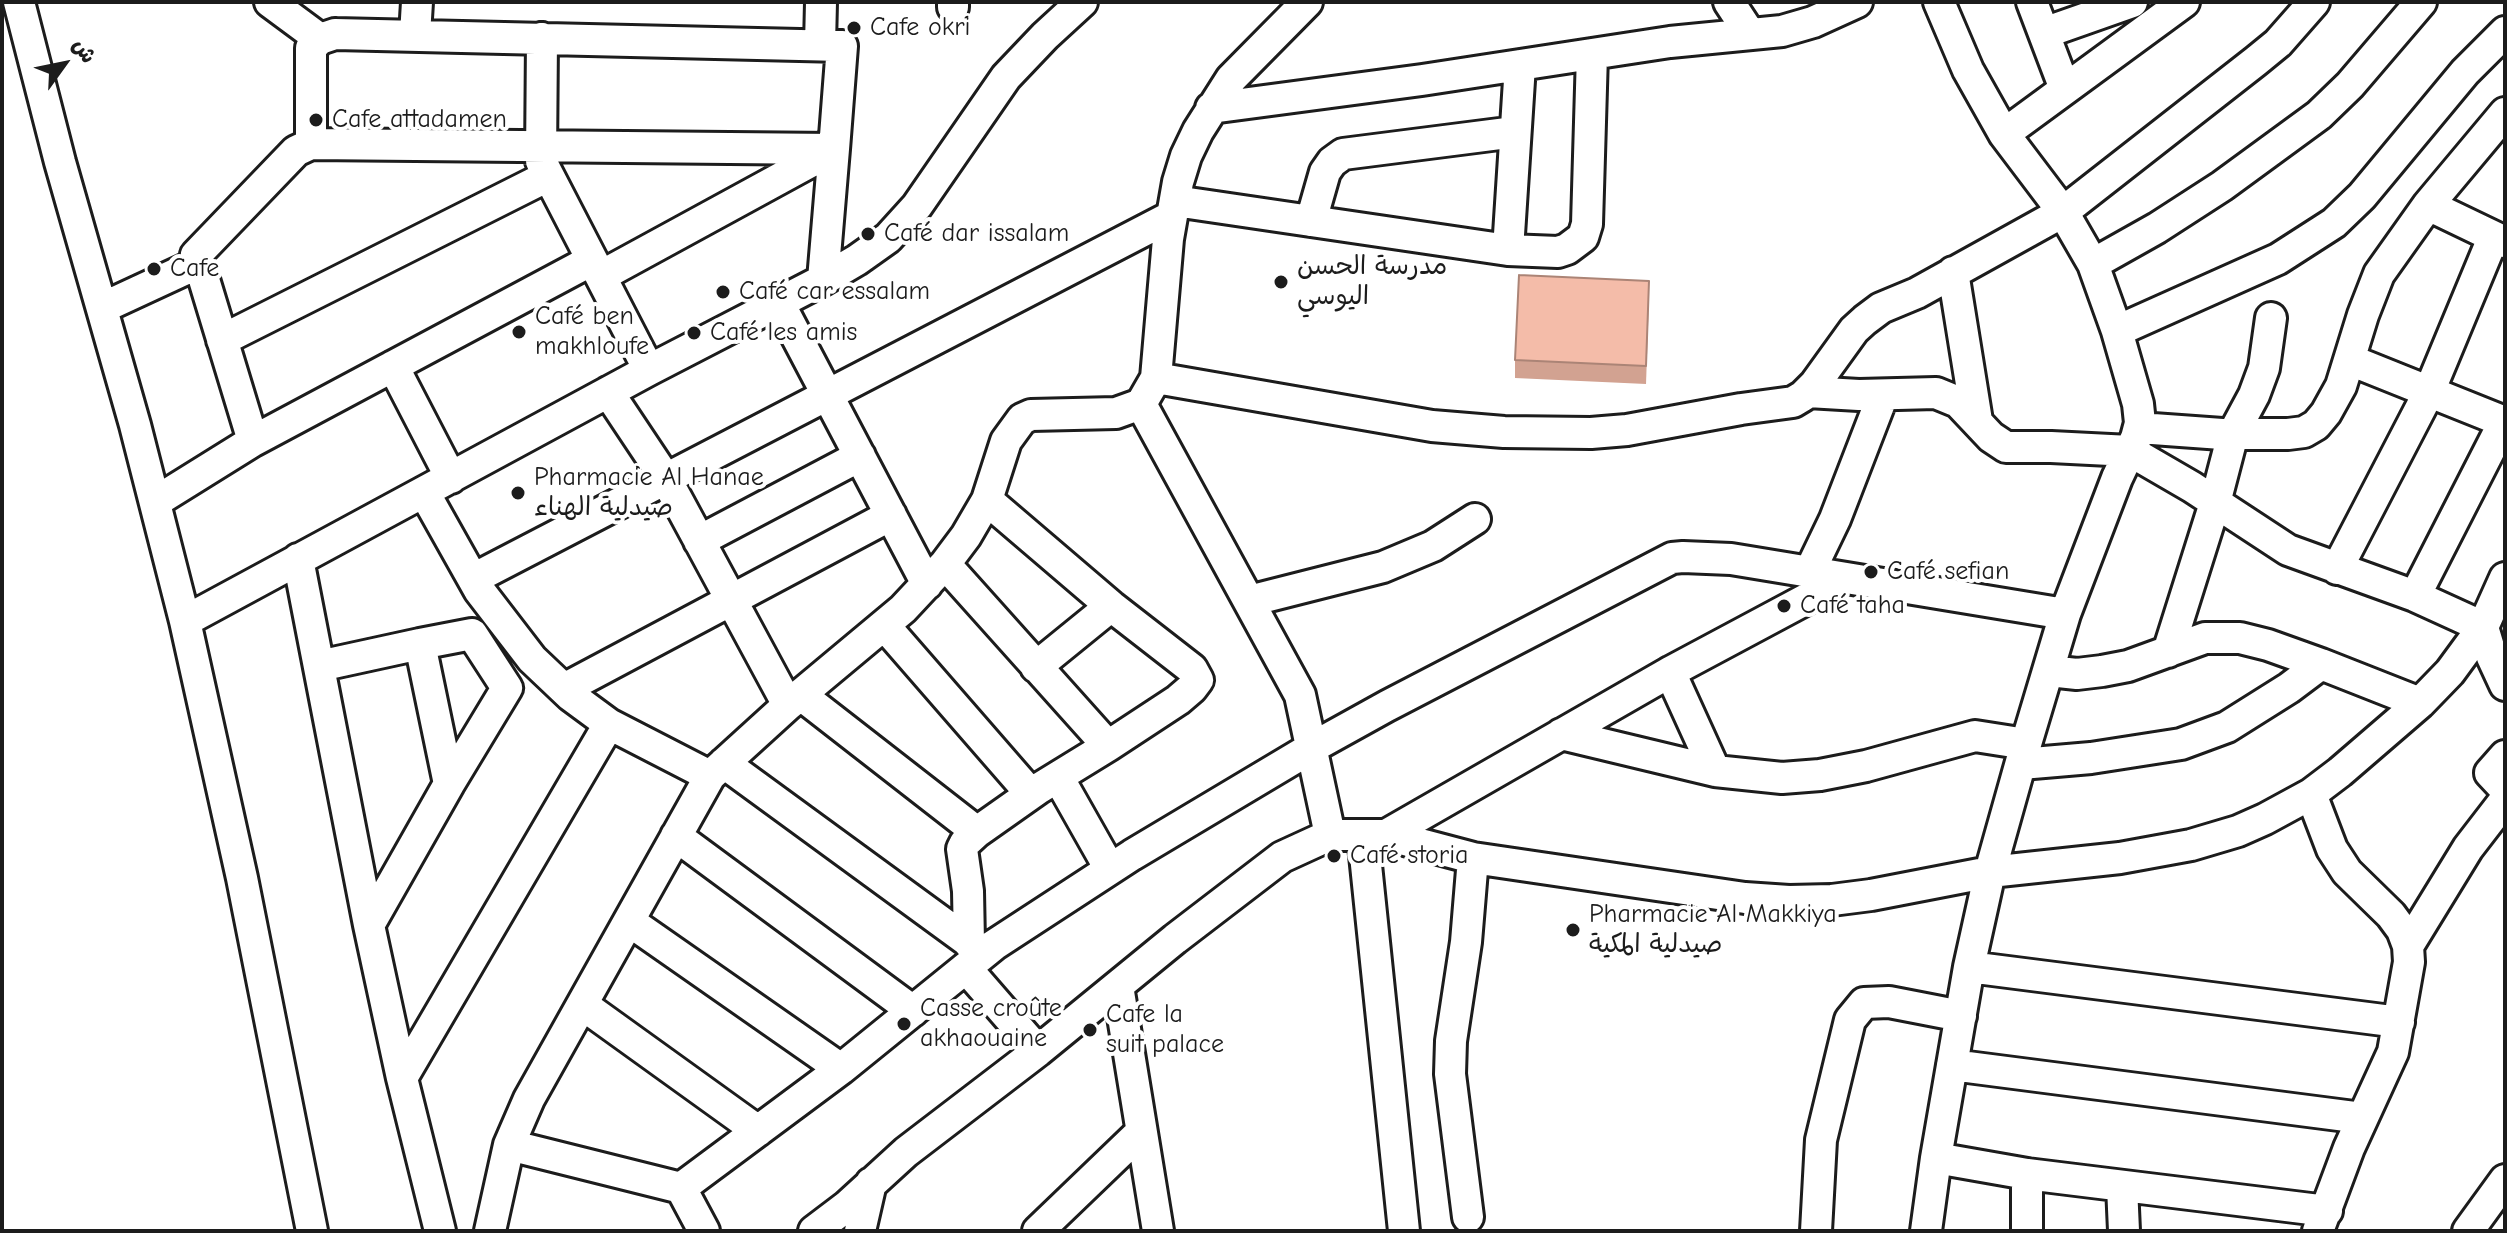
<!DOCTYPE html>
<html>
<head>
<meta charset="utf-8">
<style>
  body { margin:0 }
  #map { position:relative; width:2507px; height:1233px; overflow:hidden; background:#fff; font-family:"Comic Neue","Playpen Sans Arabic",sans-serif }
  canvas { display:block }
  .frame { position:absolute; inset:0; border:4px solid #1c1c1c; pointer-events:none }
  .north { position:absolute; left:24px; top:24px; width:80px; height:80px; -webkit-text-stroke:6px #fff; paint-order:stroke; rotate:57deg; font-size:22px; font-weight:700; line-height:32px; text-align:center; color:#1c1c1c }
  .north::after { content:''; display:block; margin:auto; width:28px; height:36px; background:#1c1c1c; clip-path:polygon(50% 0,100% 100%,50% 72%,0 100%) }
</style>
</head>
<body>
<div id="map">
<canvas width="2507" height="1233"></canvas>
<div class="frame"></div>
<div class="north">ش</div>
</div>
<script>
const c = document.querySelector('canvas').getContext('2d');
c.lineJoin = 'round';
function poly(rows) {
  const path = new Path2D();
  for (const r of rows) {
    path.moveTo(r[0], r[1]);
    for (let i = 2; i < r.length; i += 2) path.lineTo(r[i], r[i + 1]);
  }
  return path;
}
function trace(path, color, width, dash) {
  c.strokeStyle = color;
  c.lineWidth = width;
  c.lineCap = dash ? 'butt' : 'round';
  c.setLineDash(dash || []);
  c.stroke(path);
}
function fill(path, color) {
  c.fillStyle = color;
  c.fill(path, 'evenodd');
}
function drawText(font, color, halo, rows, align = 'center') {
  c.font = font + ' "Comic Neue","Playpen Sans Arabic",sans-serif';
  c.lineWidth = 8;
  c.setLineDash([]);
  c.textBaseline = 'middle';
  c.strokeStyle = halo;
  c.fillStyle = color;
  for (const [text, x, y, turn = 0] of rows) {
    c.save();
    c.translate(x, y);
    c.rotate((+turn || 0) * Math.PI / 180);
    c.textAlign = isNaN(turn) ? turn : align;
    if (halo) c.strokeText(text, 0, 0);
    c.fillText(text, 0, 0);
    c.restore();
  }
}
const minor = poly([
  [19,2,60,162,135,425,185,621,242,878,312,1231],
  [270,2,320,39],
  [953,2,953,7],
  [1729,2,1750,34],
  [2032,2,2065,89],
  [2044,33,2132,2],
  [335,34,842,46,834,149,311,144,311,48,320,39,335,34],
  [415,35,417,2],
  [542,38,541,161,649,370],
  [820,45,821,2],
  [1211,108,1422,80,1670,42,1782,31,1813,22,1857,2],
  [2505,113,2428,205,2505,242],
  [2004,134,2184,2],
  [1175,201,1508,250,1558,252,1567,249,1583,237,1587,224,1592,54],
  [1311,221,1325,172,1332,162,1343,154,1515,132],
  [1508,250,1520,65],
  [199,263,196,255,296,151,311,144],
  [2093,264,2157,228,2222,186,2319,115,2350,85,2421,2],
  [1953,272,1977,421],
  [601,276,832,150],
  [823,280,834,149],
  [779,303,927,584],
  [102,308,199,263,253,441],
  [2117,331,2278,259,2334,223,2362,196,2465,72,2505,32],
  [222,340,548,176],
  [2350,360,2505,422],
  [393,366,451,478],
  [1156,378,1432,426,1504,432,1591,433,1627,430,1741,409,1793,402,1803,396,1815,384,1854,330,1865,320,1881,308,1917,293,2063,212,2256,61,2278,43,2314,2],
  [608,392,666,479,788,705],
  [1808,392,1859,395,1936,393,1958,402,1991,437,2006,447,2051,447,2130,451,2192,487,2288,550,2415,596,2483,627,2492,657,2505,685],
  [1141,404,1300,695,1330,835],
  [2139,428,2222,434,2288,434,2304,432,2316,425,2326,413,2341,386,2363,315,2379,274,2428,205],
  [424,492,479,590,532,659,571,696,609,724,710,776],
  [155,502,253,441,592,260],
  [699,541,860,456],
  [298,559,369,925,402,1078,440,1231],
  [945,564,1108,746,1178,700,1192,688,1198,680,1192,669,1111,606,987,500],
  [2337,569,2429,392,2493,238],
  [1809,573,1835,519,1883,395],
  [473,579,1172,216],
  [2415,596,2505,420],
  [1249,601,1383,567,1433,546,1475,519],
  [185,621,649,370,823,280,857,260,888,238,917,206,1006,77,1045,36,1082,2],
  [884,625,1031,794],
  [420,644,472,634,507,688,449,784],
  [2168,652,2215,503,2233,434,2254,395,2264,368,2271,318],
  [319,666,420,644,449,784,369,925],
  [1036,667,1111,606],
  [2049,671,2077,674,2102,671,2128,666,2205,638,2240,638,2268,645,2321,664,2420,703],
  [1670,672,1715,771],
  [564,689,891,515],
  [801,695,977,832],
  [1561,734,1715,771,1782,778,1820,775,1866,766,1975,736,2026,744],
  [2505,756,2490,773,2505,789],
  [724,763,984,953],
  [2021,764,2091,758,2181,744,2227,727,2289,688,2321,664],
  [1058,777,1110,869],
  [2311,794,2332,849,2347,872,2391,915,2402,930,2408,946,2409,962,2393,1052,2349,1148,2318,1231],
  [1386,835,1670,672,1844,579],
  [676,836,913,1011],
  [1363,836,1404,1231],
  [629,921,841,1069],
  [969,943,968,891,962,849,965,843,977,832,1038,789,1108,746],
  [2408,946,2468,848,2505,800],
  [1969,967,2399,1022],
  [966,968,1038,1051],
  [1118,986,1158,1231],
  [583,1005,758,1131],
  [1952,1065,2362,1118],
  [402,1078,609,724],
  [509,1145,681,1188,841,1069,994,945,1132,855,1313,747,1387,706,1672,558,1683,557,1731,559,2065,614],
  [1936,1158,2027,1174,2327,1211],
  [2027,1174,2027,1231],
  [2122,1186,2124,1231],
  [681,1188,704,1231],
  [1468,1217,1450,1074,1451,1041,1466,942,1473,858],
  [490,1231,509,1145,529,1099,710,776,788,705,903,609,945,564,966,536,987,500,1006,441,1022,419,1031,415,1116,413,1141,404,1156,378,1168,239,1178,182,1186,156,1198,131,1231,79,1307,2],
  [814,1231,847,1206,906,1152,1038,1051,1175,939,1282,857,1330,835,1386,835,1473,858,1745,898,1789,901,1832,900,1871,895,1990,872,2120,858,2191,845,2238,831,2265,819,2311,794,2340,772,2420,703,2450,672,2483,627,2505,578],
  [860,1231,871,1183],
  [1038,1231,1141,1132],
  [1816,1231,1821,1140,1850,1020,1864,1003,1889,1002,1961,1016],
  [1926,1231,1936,1158,1969,967,1990,872,2026,744,2065,614,2117,478,2136,438,2140,423,2138,404,2117,331,2093,264,2063,212,2004,134,1968,70,1939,2],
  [2468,1231,2505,1180]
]);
const wall = poly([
  [1649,299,1646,384,1515,378,1515,360]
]);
const building = poly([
  [1519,275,1649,281,1646,366,1515,360,1519,275]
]);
const markers = [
  [854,28,8,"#1c1c1c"],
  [316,120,8,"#1c1c1c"],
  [868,234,8,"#1c1c1c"],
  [154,269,8,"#1c1c1c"],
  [1281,282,8,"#1c1c1c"],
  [723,292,8,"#1c1c1c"],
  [519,332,8,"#1c1c1c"],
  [694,333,8,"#1c1c1c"],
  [518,493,8,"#1c1c1c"],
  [1871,572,8,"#1c1c1c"],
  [1784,606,8,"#1c1c1c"],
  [1334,856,8,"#1c1c1c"],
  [1573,930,8,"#1c1c1c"],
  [904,1024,8,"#1c1c1c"],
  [1090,1030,8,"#1c1c1c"]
];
const poiNames = [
  ["Cafe okri",870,28],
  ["Cafe attadamen",332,120],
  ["Café dar issalam",884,234],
  ["مدرسة الحسن",1297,267],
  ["اليوسي",1297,297],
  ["Cafe",170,269],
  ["Café car essalam",739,292],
  ["Café ben",535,317],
  ["makhloufe",535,347],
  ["Café les amis",710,333],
  ["Pharmacie Al Hanae",534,478],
  ["صيدلية الهناء",534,508],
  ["Café sefian",1887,572],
  ["Café taha",1800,606],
  ["Café storia",1350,856],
  ["Pharmacie Al Makkiya",1589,915],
  ["صيدلية المكية",1589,945],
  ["Casse croûte",920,1009],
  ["akhaouaine",920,1039],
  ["Cafe la",1106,1015],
  ["suit palace",1106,1045]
];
trace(minor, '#1c1c1c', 36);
trace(minor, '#fff', 30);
fill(wall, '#d2a291');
fill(building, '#f4bca9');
trace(building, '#ab8476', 2);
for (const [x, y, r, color] of markers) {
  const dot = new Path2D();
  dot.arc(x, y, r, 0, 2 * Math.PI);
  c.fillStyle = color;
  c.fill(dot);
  trace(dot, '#fff', 3);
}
drawText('26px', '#1c1c1c', '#fff', poiNames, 'left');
</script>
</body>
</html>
